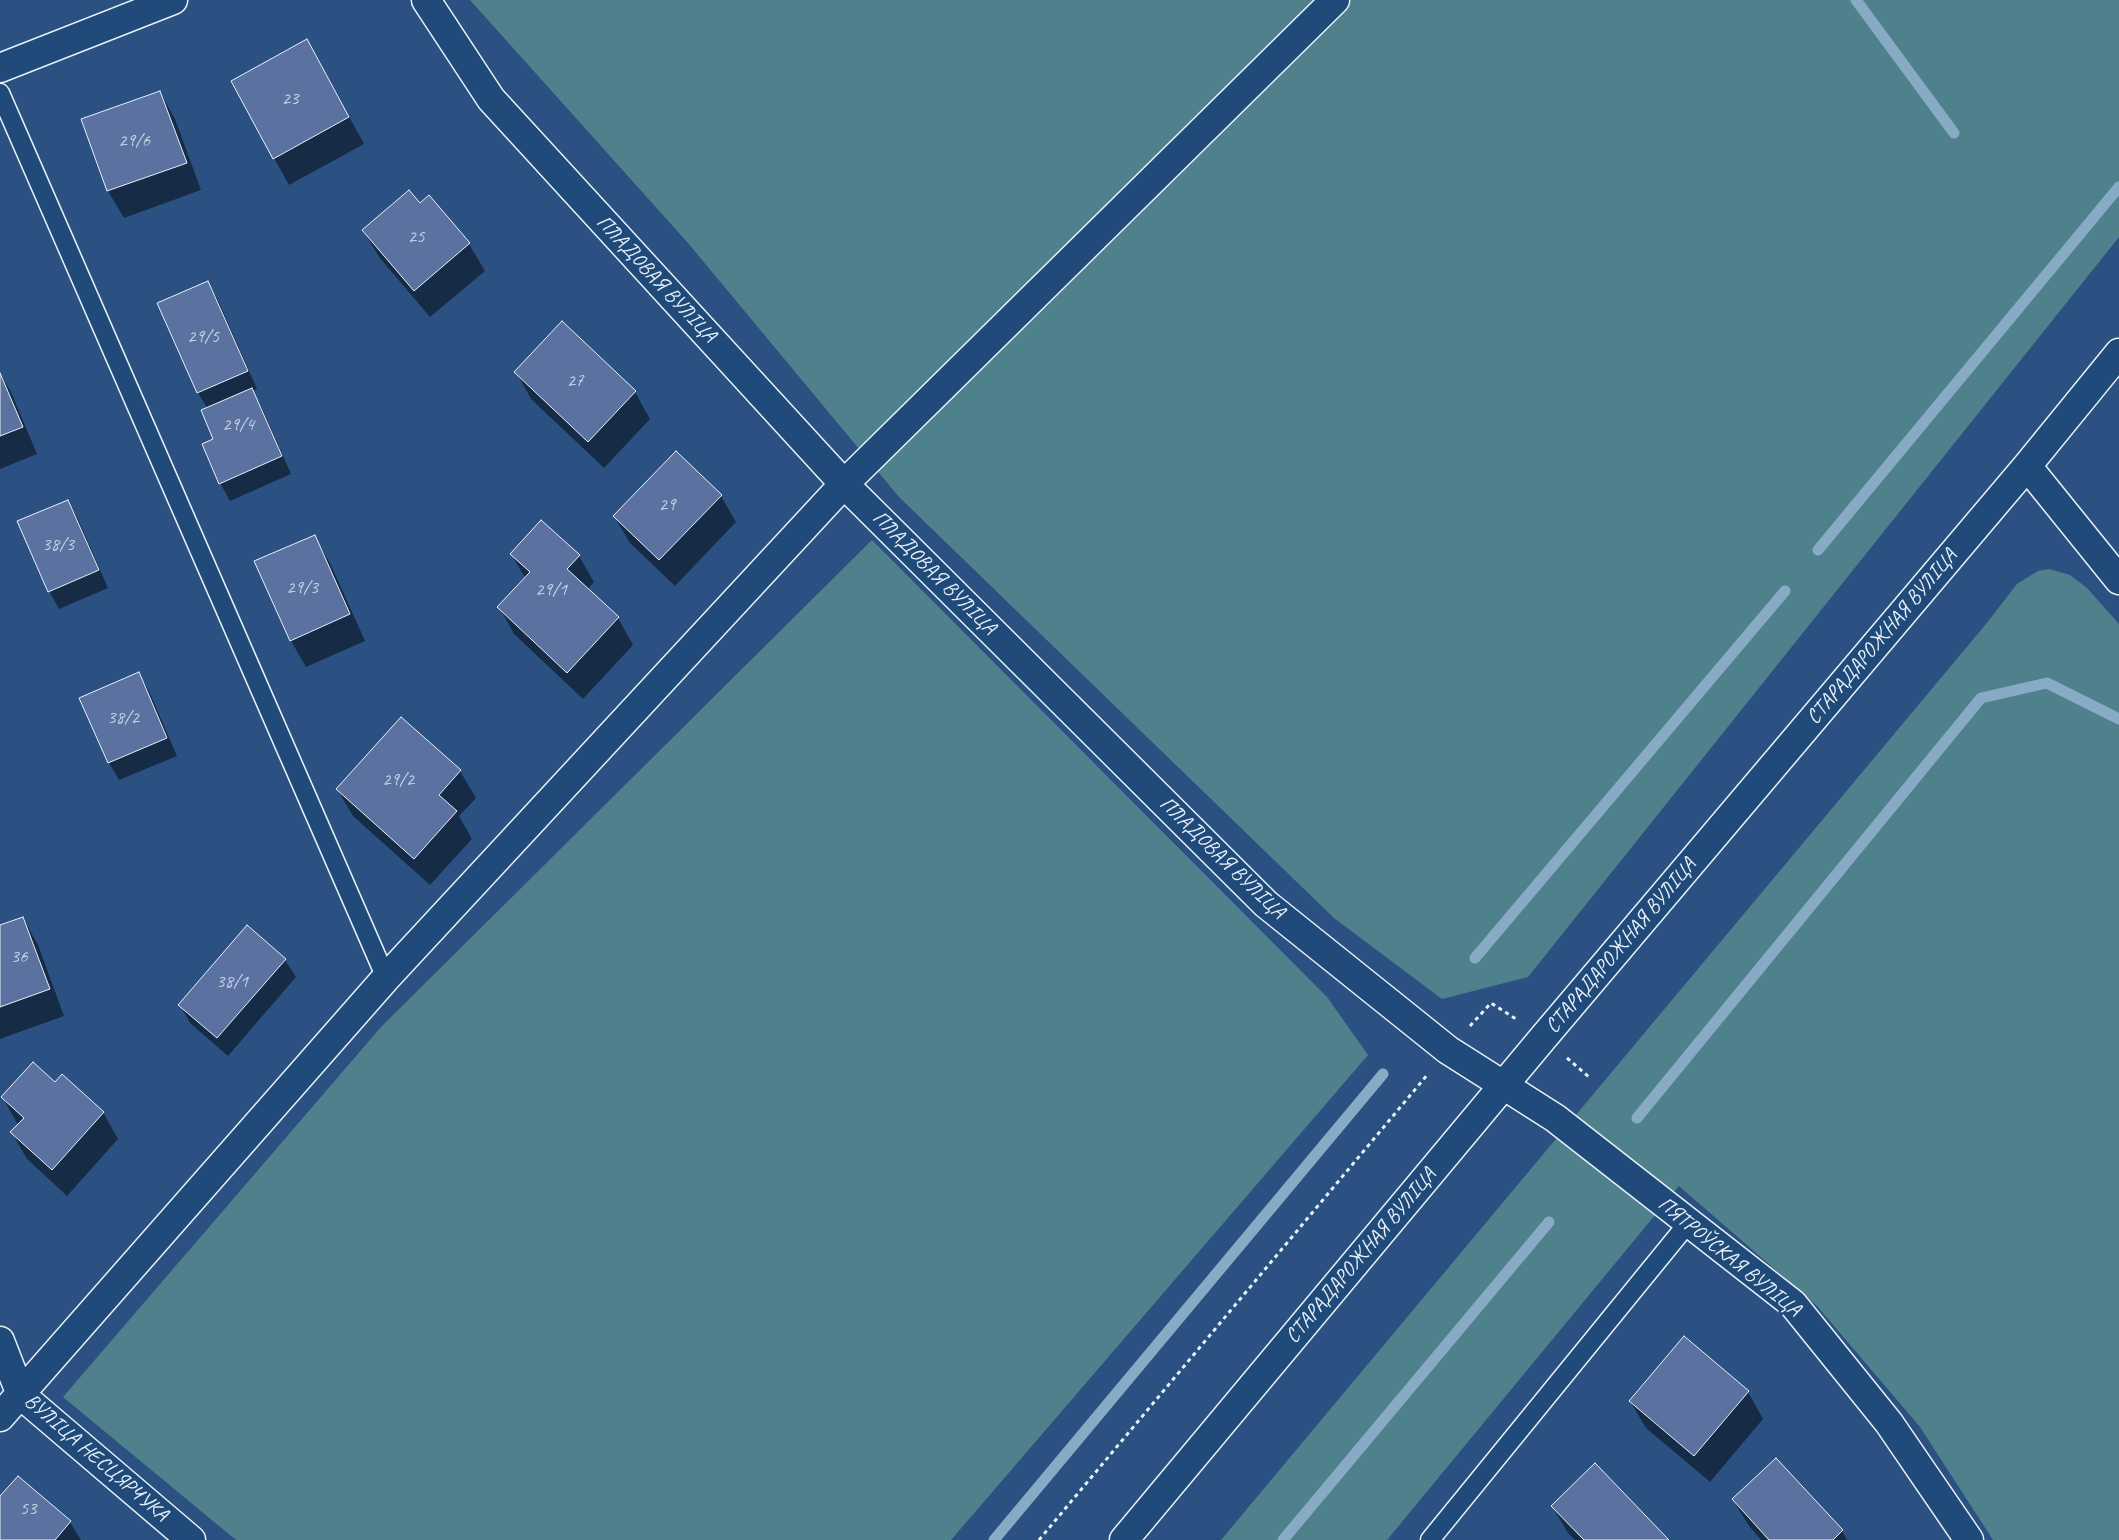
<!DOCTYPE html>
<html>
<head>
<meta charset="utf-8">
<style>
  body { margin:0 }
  canvas { display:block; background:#2a5181 }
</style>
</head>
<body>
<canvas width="2119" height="1540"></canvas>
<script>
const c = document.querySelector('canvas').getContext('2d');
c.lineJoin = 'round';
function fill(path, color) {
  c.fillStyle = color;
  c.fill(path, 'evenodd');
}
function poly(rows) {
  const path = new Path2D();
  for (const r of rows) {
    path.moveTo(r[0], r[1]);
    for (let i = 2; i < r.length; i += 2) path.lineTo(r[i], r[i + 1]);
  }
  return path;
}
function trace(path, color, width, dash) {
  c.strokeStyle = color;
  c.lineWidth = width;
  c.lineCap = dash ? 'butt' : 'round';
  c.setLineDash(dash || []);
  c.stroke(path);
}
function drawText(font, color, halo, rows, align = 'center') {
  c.font = font + ' Caveat,sans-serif';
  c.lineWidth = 5;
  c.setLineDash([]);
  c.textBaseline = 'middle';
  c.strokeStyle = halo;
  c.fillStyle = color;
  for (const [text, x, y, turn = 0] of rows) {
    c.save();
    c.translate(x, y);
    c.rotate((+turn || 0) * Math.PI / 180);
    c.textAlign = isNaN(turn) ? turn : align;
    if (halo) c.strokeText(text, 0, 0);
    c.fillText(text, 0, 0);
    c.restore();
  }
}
const green = poly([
  [470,0,2119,0,2119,237,1528,977,1442,999,1334,918,899,497,688,243],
  [872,540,1327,997,1368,1055,951,1540,236,1540,63,1397,381,1027],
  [2049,569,2070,575,2087,588,2119,624,2119,1540,1993,1540,1920,1427,1817,1306,1679,1186,1387,1540,1221,1540,1986,624,2017,584,2038,571]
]);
const shadow = poly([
  [322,67,364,144,289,185,274,158],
  [160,92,175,119,201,190,124,218,108,191,83,120],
  [429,197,469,244,485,271,430,317,379,257,363,230,420,204],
  [208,282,218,300,257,389,252,391,262,408,291,474,230,501,220,483,215,440,208,409,198,393,159,304],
  [516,372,635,392,650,419,604,468,531,399],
  [0,373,11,392,37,454,0,469],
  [721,496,736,522,675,586,630,543,614,516],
  [68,501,78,519,108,588,59,609,49,591],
  [314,536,330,563,365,641,306,667,291,641],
  [511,554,579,556,594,582,587,590,618,618,633,645,583,699,514,634,499,607,526,579],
  [139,674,149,691,177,756,119,780,109,763],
  [401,718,460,771,476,798,459,816,472,839,430,885,353,816,337,789],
  [23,918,38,945,64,1016,0,1039,0,926],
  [285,960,296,977,228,1056,190,1023,180,1005],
  [55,1084,103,1112,118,1139,67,1196,27,1159,12,1133,18,1125,3,1098],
  [1748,1392,1763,1419,1710,1482,1646,1428,1630,1401],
  [1776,1460,1842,1531,1847,1540,1761,1540,1749,1526,1733,1500],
  [0,1498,70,1522,81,1540,0,1540],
  [1552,1506,1668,1540,1575,1540,1568,1533]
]);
const stream = poly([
  [1856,0,1954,133],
  [1818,550,2119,187],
  [1475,958,1785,591],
  [1637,1118,1981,698,2047,683,2119,719],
  [994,1540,1383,1074],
  [1283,1540,1549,1222]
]);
const building = poly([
  [307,39,349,117,273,159,231,81,307,39],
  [160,91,187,163,107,191,81,119,160,91],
  [409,190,420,203,429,195,470,243,414,291,362,230,409,190],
  [208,281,248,371,197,393,157,303,208,281],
  [562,321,636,391,588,442,514,372,562,321],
  [0,373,23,427,0,436,0,373],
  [252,388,282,456,219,484,202,444,213,439,201,410,252,388],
  [676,451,722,495,659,560,613,516,676,451],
  [68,500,99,570,48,592,17,521,68,500],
  [541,520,580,555,567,569,619,617,567,673,497,607,530,572,510,554,541,520],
  [315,535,350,614,290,641,254,561,315,535],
  [139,672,167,738,108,763,79,698,139,672],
  [401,717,461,770,439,795,457,811,414,859,336,789,401,717],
  [23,917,50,989,0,1007,0,925,23,917],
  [247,925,286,959,217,1038,178,1005,247,925],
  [33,1062,55,1082,62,1074,104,1112,52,1170,10,1132,24,1118,1,1097,33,1062],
  [1684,1336,1749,1391,1694,1456,1629,1401,1684,1336],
  [1776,1458,1843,1530,1833,1540,1769,1540,1732,1499,1776,1458],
  [1595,1463,1669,1540,1584,1540,1551,1506,1595,1463],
  [18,1476,71,1521,55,1540,0,1540,0,1496,18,1476]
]);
const path = poly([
  [1470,1026,1491,1003,1516,1019],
  [1567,1058,1589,1077],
  [1039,1540,1428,1074]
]);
const lane = poly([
  [0,93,386,978],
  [1430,1540,1689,1222]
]);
const street = poly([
  [426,0,491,99,844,484,1266,904,1448,1050,1555,1118,1793,1304,1889,1423,1969,1540],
  [0,68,173,0],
  [2027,466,2119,580],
  [0,1341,21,1395,191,1540],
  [0,1417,386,978,844,484,1335,0],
  [1124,1540,1543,1038,2027,466,2119,353]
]);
const numberNames = [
  ["23",290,99],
  ["29/6",134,141],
  ["25",416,237],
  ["29/5",203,337],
  ["27",575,381],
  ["29/4",238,425],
  ["29",667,505],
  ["38/3",58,545],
  ["29/3",302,588],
  ["29/1",551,590],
  ["38/2",123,718],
  ["29/2",398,780],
  ["36",19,957],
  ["38/1",232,982],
  ["53",28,1509]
];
const streetNames = [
  ["ПЛАДОВАЯ ВУЛІЦА",656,279,47],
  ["ПЛАДОВАЯ ВУЛІЦА",934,573,45],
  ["СТАРАДАРОЖНАЯ ВУЛІЦА",1882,637,-50],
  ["ПЛАДОВАЯ ВУЛІЦА",1222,858,44],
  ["СТАРАДАРОЖНАЯ ВУЛІЦА",1621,946,-50],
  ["СТАРАДАРОЖНАЯ ВУЛІЦА",1361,1256,-50],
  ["ПЯТРОЎСКАЯ ВУЛІЦА",1729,1257,39],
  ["ВУЛІЦА НЕСЦЯРЧУКА",96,1458,41]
];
fill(green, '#4f818d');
fill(shadow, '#0007');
trace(stream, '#87abc5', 11);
fill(building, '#5b71a0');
trace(building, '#e8f1f8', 1);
trace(lane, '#e8f1f8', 21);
trace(street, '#e8f1f8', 31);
trace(path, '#e8f1f8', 3, [4, 4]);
trace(lane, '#1f4a7a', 18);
trace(street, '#1f4a7a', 28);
drawText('19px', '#c5d1e2', null, numberNames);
drawText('21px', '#e8f1f8', '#1f4a7a', streetNames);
</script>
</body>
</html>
